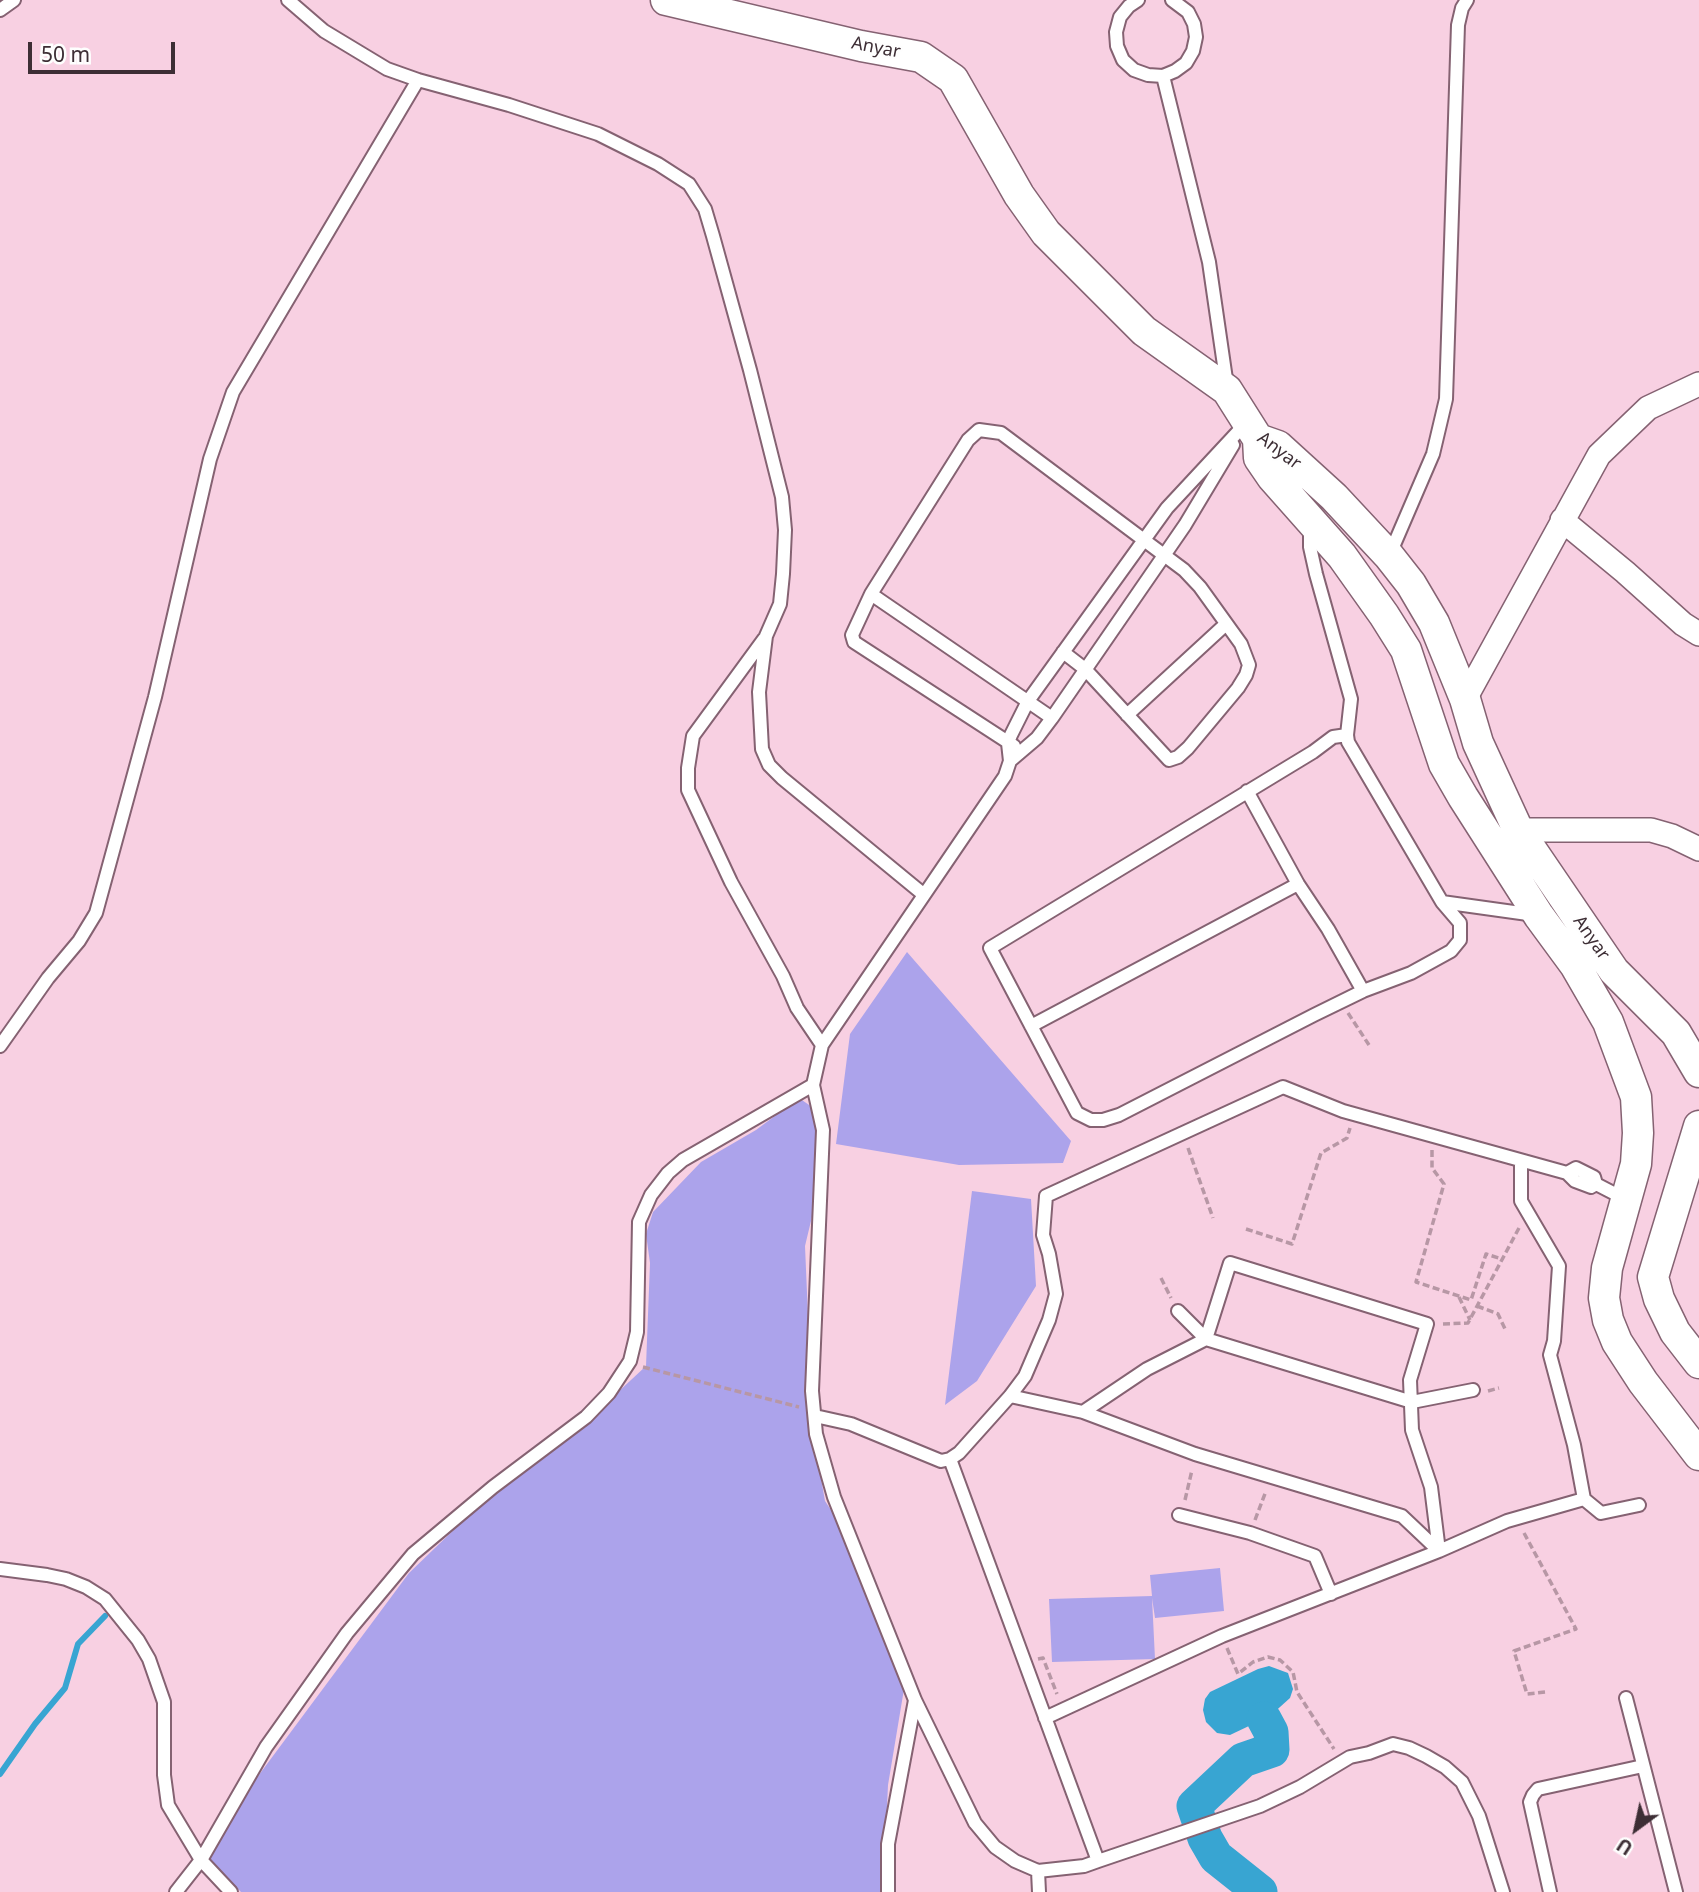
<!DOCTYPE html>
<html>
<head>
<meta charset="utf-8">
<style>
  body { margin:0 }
  #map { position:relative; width:1699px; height:1892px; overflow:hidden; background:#f8d0e2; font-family:"Noto Sans",sans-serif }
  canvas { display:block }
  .north { position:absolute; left:1601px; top:1794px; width:70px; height:70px; -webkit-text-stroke:5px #fefefe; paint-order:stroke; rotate:213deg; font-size:19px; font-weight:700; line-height:28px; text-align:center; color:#3d2e35 }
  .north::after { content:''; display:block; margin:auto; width:24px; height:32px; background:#3d2e35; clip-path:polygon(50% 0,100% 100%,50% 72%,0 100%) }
  .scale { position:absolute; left:28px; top:42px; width:147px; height:32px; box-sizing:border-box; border:4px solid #3d2e35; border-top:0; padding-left:9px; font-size:21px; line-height:24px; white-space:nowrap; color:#3d2e35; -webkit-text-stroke:5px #fefefe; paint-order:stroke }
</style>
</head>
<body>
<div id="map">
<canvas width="1699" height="1892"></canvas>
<div class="north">U</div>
<div class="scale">50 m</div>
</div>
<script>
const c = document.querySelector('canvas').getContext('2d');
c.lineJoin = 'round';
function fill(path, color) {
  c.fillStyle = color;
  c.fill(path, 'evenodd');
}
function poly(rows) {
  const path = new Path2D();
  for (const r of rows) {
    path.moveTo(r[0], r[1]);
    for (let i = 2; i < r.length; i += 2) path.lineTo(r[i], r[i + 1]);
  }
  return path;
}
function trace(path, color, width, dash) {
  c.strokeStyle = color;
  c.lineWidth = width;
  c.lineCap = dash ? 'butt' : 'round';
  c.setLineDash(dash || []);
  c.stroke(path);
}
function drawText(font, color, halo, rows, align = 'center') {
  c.font = font + ' "Noto Sans",sans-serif';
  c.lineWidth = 5;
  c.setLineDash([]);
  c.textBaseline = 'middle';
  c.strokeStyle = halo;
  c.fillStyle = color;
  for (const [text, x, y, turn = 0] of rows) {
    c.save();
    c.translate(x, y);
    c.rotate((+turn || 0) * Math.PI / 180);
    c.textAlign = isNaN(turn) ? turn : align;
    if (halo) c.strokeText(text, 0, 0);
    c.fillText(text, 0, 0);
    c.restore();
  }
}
const green = poly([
  [907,952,1071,1141,1063,1163,959,1165,836,1144,850,1034],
  [799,1098,812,1107,822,1175,805,1246,813,1433,825,1501,839,1522,904,1689,888,1785,883,1892,241,1892,209,1859,241,1799,409,1573,517,1469,572,1435,646,1366,650,1263,646,1234,653,1212,701,1162,756,1130],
  [972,1191,1031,1199,1036,1286,977,1381,945,1405],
  [1220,1568,1224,1611,1155,1618,1152,1598,1155,1659,1052,1662,1049,1599,1152,1596,1150,1575]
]);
const water = poly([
  [1269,1666,1288,1673,1293,1689,1290,1698,1270,1716,1230,1735,1217,1733,1206,1722,1203,1710,1205,1699,1210,1692,1258,1669]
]);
const stream = poly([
  [0,1774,35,1724,65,1688,78,1644,105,1616]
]);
const river = poly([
  [1260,1892,1216,1857,1205,1838,1194,1806,1243,1760,1272,1750,1271,1732,1264,1719]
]);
const path = poly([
  [1348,1013,1369,1045],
  [1188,1148,1213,1218],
  [1432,1150,1432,1168,1444,1184,1416,1282,1471,1300,1486,1254,1502,1259],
  [1246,1229,1292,1244,1321,1153,1347,1138,1350,1128],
  [1161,1278,1171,1298],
  [1459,1297,1470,1320],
  [1477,1306,1498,1314,1506,1331],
  [1443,1324,1468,1323,1519,1228],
  [643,1367,799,1407],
  [1488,1391,1499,1388],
  [1185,1500,1192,1470],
  [1255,1520,1266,1491],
  [1524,1533,1576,1629,1514,1651,1527,1694,1546,1692],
  [1227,1648,1238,1674,1253,1662,1268,1657,1280,1660,1293,1672,1297,1692,1334,1749],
  [1038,1659,1043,1658,1057,1694]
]);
const service = poly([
  [288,0,324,31,387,69,418,80,509,105,598,134,658,164,689,184,705,209,713,236,750,370,782,497,785,530,783,574,780,604,766,636,759,692,762,749,769,765,782,778,923,894],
  [1138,0,1129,6,1120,17,1116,32,1117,46,1123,60,1134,70,1148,75,1163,76,1175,71,1186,63,1193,51,1196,37,1194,24,1188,12,1172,0],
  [0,10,14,0],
  [1163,76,1209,262,1227,386],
  [1247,422,1167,508,1028,701,1011,735,1008,743,1010,761,1005,776,822,1045,813,1085,823,1130,812,1391,816,1434,834,1497,915,1700,975,1823,995,1847,1015,1861,1038,1871,1084,1866,1098,1861,1260,1806,1300,1787,1350,1757,1369,1753,1393,1744,1409,1748,1426,1756,1445,1767,1462,1782,1479,1816,1503,1892],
  [1310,528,1310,547,1316,574,1351,699,1347,735,1333,737,1313,752,990,948,1077,1113,1091,1120,1103,1120,1119,1115,1314,1015,1363,991,1411,973,1451,951,1460,940,1460,923,1442,902],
  [1390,554,1433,454,1446,399,1458,25,1462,8,1467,0],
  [871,594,852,635,854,642,1014,746],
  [764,639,693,736,688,768,688,790,731,882,783,976,797,1008,822,1045],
  [1127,715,1226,624],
  [1052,718,871,594,968,440,979,430,1001,433,1184,570,1200,587,1241,644,1249,665,1246,675,1238,688,1188,748,1178,757,1169,760,1085,669,1063,652],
  [1347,735,1348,742,1442,902,1535,915],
  [1010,761,1037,738,1052,718,1185,525,1233,445],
  [1247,791,1298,884,1328,929,1363,991],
  [1031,1026,1298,884],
  [0,1046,48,978,79,941,96,913,155,697,210,459,233,392,418,80],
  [1521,1161,1521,1201,1559,1266,1554,1341,1550,1355,1574,1445,1584,1499,1601,1513,1639,1505],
  [1567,1173,1576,1168,1594,1177,1596,1184],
  [1178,1311,1206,1339,1412,1402,1473,1390],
  [1010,1396,1083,1412,1195,1454,1402,1516,1439,1551],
  [1083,1412,1147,1369,1206,1339,1230,1263,1427,1324,1410,1380,1412,1430,1431,1487,1439,1551],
  [815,1416,851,1424,941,1461,950,1459,959,1453,1010,1396,1025,1376,1049,1320,1056,1294,1049,1254,1043,1235,1046,1196,1283,1087,1343,1111,1567,1173,1575,1181,1591,1187,1596,1184,1627,1200],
  [950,1459,1098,1861],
  [1179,1515,1250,1533,1315,1556,1331,1594],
  [0,1569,47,1575,66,1579,86,1587,105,1599,138,1640,149,1659,164,1702,164,1775,168,1805,201,1860,231,1892],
  [1626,1698,1676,1892],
  [1045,1718,1222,1636,1439,1551,1507,1521,1584,1499],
  [1038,1871,1039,1892],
  [176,1892,201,1860,266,1747,347,1633,413,1554,493,1487,586,1417,609,1393,630,1361,637,1332,639,1222,651,1195,668,1173,683,1160,813,1085],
  [888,1892,888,1844,915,1700],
  [1550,1892,1530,1802,1533,1795,1538,1789,1643,1766]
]);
const minor = poly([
  [1562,520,1625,572,1683,624,1699,634],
  [1465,699,1599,455,1648,408,1699,384],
  [1518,830,1651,830,1672,836,1699,849]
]);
const tertiary = poly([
  [666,0,861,46,921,57,953,79,1019,195,1046,233,1144,331,1227,390,1258,439,1278,446,1334,497,1389,556,1411,584,1434,623,1465,699,1478,743,1518,830,1614,971,1676,1033,1699,1072],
  [1258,439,1259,458,1272,477,1342,556,1384,615,1406,650,1444,764,1463,797,1539,916,1575,965,1608,1022,1636,1097,1638,1133,1636,1164,1607,1268,1604,1298,1608,1320,1617,1342,1643,1382,1699,1455],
  [1699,1126,1653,1277,1659,1299,1675,1332,1699,1363]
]);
const streetNames = [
  ["Anyar",876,48,11],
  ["Anyar",1279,451,37],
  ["Anyar",1591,938,55]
];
fill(green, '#aca3eb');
fill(water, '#38a5d2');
trace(stream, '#38a5d2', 6);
trace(river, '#38a5d2', 35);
trace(service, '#856272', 16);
trace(minor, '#856272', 26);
trace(tertiary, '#856272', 33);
trace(path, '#b797a5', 3.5, [7, 3.5]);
trace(service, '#fff', 12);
trace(minor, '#fff', 23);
trace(tertiary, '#fff', 30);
drawText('18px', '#3d2e35', '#fefefe', streetNames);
</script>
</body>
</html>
